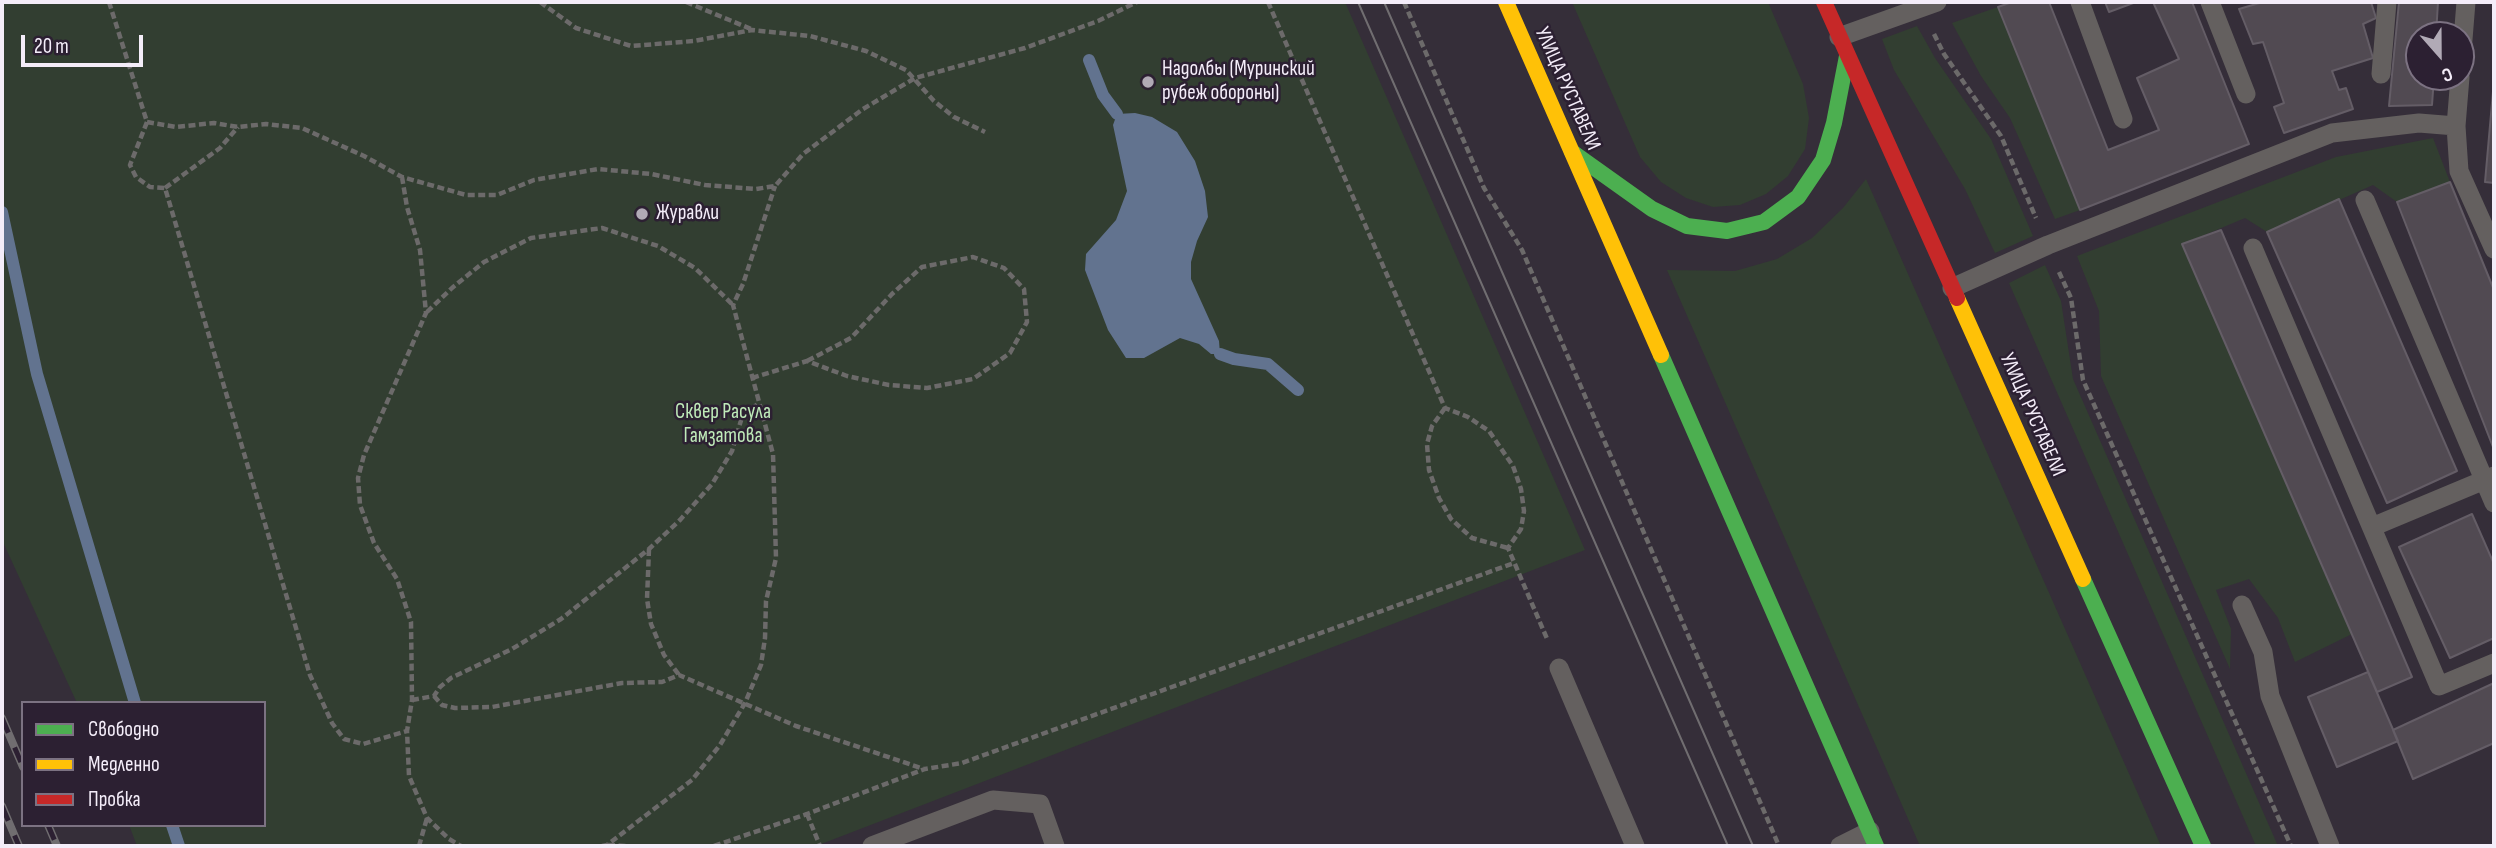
<!DOCTYPE html>
<html>
<head>
<meta charset="utf-8">
<style>
  body { margin:0 }
  #map { position:relative; width:2496px; height:848px; overflow:hidden; background:#352e39; font-family:"Sofia Sans Condensed",sans-serif }
  canvas { display:block }
  .frame { position:absolute; inset:0; border:4px solid #f4edf9; pointer-events:none }
  .legend { position:absolute; left:21px; top:701px; width:245px; height:126px; box-sizing:border-box; background:#2c2032; border:2px solid #7c7282; margin:0; padding:9px 12px; list-style:none; font-size:21px; color:#f4edf9 }
  .legend li { display:flex; align-items:center; gap:14px; height:35px }
  .legend b { width:35px; border:2px solid #7c7282 }
  .north { position:absolute; left:2405px; top:21px; width:70px; height:70px; box-sizing:border-box; background:#2c2032; border:2px solid #7c7282; border-radius:50%; rotate:159deg; font-size:19px; font-weight:700; line-height:28px; text-align:center; color:#f4edf9 }
  .north::after { content:''; display:block; margin:auto; width:24px; height:32px; background:#b1aab6; clip-path:polygon(50% 0,100% 100%,50% 72%,0 100%) }
  .scale { position:absolute; left:21px; top:35px; width:122px; height:32px; box-sizing:border-box; border:4px solid #f4edf9; border-top:0; padding-left:9px; font-size:21px; line-height:24px; white-space:nowrap; color:#f4edf9; -webkit-text-stroke:5px #2c2032; paint-order:stroke }
</style>
</head>
<body>
<div id="map">
<canvas width="2496" height="848"></canvas>
<div class="frame"></div>
<ul class="legend">
<li><b style="height:9px;background:#4caf50"></b>Свободно</li>
<li><b style="height:9px;background:#ffc107"></b>Медленно</li>
<li><b style="height:9px;background:#c62828"></b>Пробка</li>
</ul>
<div class="north">С</div>
<div class="scale">20 m</div>
</div>
<script>
const c = document.querySelector('canvas').getContext('2d');
c.lineJoin = 'round';
function fill(path, color) {
  c.fillStyle = color;
  c.fill(path, 'evenodd');
}
function poly(rows) {
  const path = new Path2D();
  for (const r of rows) {
    path.moveTo(r[0], r[1]);
    for (let i = 2; i < r.length; i += 2) path.lineTo(r[i], r[i + 1]);
  }
  return path;
}
function trace(path, color, width, dash) {
  c.strokeStyle = color;
  c.lineWidth = width;
  c.lineCap = dash ? 'butt' : 'round';
  c.setLineDash(dash || []);
  c.stroke(path);
}
function drawText(font, color, halo, rows, align = 'center') {
  c.font = font + ' "Sofia Sans Condensed",sans-serif';
  c.lineWidth = 5;
  c.setLineDash([]);
  c.textBaseline = 'middle';
  c.strokeStyle = halo;
  c.fillStyle = color;
  for (const [text, x, y, turn = 0] of rows) {
    c.save();
    c.translate(x, y);
    c.rotate((+turn || 0) * Math.PI / 180);
    c.textAlign = isNaN(turn) ? turn : align;
    if (halo) c.strokeText(text, 0, 0);
    c.fillText(text, 0, 0);
    c.restore();
  }
}
const green = poly([
  [2,2,1345,2,1585,550,816,846,137,846,129,825,264,825,264,703,77,703,2,540],
  [1572,2,1768,2,1803,84,1809,118,1805,149,1788,176,1766,194,1740,205,1713,207,1686,198,1661,182,1640,157],
  [1998,7,2080,210,2055,219,2010,118,1981,76,1952,23],
  [1917,26,1935,58,1991,139,2033,236,1995,253,1965,189,1894,70,1882,39],
  [2433,138,2450,182,2397,202,2373,185,2267,232,2245,218,2183,244,2352,634,2295,662,2278,618,2249,579,2216,590,2231,629,2230,669,2101,376,2099,311,2077,256,2336,157],
  [1866,179,2161,846,1920,846,1667,270,1735,271,1777,259,1812,238,1843,208],
  [2045,265,2061,301,2073,379,2278,846,2256,846,2009,283]
]);
const water = poly([
  [1135,113,1152,117,1177,132,1195,161,1205,191,1208,217,1197,241,1191,262,1191,279,1219,341,1220,354,1211,354,1199,344,1180,338,1144,358,1126,358,1108,330,1085,270,1086,254,1116,220,1127,191,1113,125,1117,114]
]);
const stream = poly([
  [1089,60,1103,95,1117,114],
  [2,212,37,374,135,703],
  [1220,354,1234,359,1268,364,1298,390],
  [172,825,179,846]
]);
const building = poly([
  [2012,2,2049,2,2108,150,2159,130,2137,78,2179,59,2153,2,2192,2,2249,144,2080,210,1998,7,2012,2],
  [2105,2,2136,2,2109,12,2105,2],
  [2263,2,2371,2,2376,18,2363,24,2373,58,2332,71,2339,90,2346,88,2353,109,2284,133,2274,107,2284,103,2263,42,2253,44,2239,9,2263,2],
  [2399,2,2438,2,2436,35,2419,35,2419,77,2434,77,2432,105,2389,106,2399,2],
  [2494,80,2494,183,2485,182,2494,80],
  [2450,182,2494,290,2493,447,2397,202,2450,182],
  [2339,199,2457,471,2387,503,2267,232,2339,199],
  [2221,230,2412,677,2377,692,2182,244,2221,230],
  [2472,514,2494,564,2494,638,2450,658,2399,547,2472,514],
  [2368,672,2398,741,2337,767,2308,697,2368,672],
  [2494,683,2494,743,2413,779,2393,730,2494,683]
]);
const path = poly([
  [109,2,147,122,130,165,136,177,150,187,165,188,310,675,332,723,344,739,363,744,407,731],
  [540,2,576,28,631,46,694,41,752,30,810,36,866,51,906,70,934,101,954,117,985,132],
  [686,2,751,29],
  [1268,2,1445,408,1468,417,1489,431,1513,466,1521,489,1524,511,1521,529,1508,548,1548,641],
  [1404,2,1484,188,1522,250,1779,846],
  [1934,34,1944,54,2001,136,2036,218],
  [147,122,176,127,214,123,238,127,266,124,302,128,364,156,402,177,466,195,497,195,534,180,598,169,651,174,705,185,756,189,775,186,803,154,863,109,915,78,1025,48,1098,21,1137,2],
  [402,177,407,207,420,250,426,313,364,455,358,478,360,505,374,543,397,579,411,622,412,700,407,731,409,776,427,818,449,839,461,846],
  [165,188,220,148,238,127],
  [2059,272,2071,298,2083,380,2291,846],
  [427,312,452,288,484,262,531,238,602,228,658,246,695,268,733,305],
  [752,378,807,361,847,376,889,385,927,388,973,379,1010,353,1027,322,1024,289,1004,268,973,257,922,267,892,294,851,338,807,361],
  [1445,408,1432,426,1427,444,1429,470,1439,498,1451,519,1472,538,1508,548],
  [649,549,647,599,651,624,664,655,679,675],
  [434,696,442,705,455,708,492,707,622,683,662,682,679,675,796,726,924,769],
  [412,700,434,696,440,687,451,678,512,649,561,619,649,549,680,520,712,484,732,451,742,417,759,403],
  [807,814,820,846],
  [608,845,628,846],
  [419,846,427,818],
  [602,846,607,845,692,780,720,745,745,703,761,665,765,638,766,601,776,558,773,454,733,305,743,284,775,186],
  [714,846,807,814,925,769,962,763,1514,563]
]);
const lane = poly([
  [2080,2,2123,119],
  [2210,2,2246,94],
  [1839,37,1937,2],
  [2461,64,2466,2],
  [2381,74,2387,2],
  [2456,126,2460,77],
  [2365,200,2494,503],
  [2253,248,2439,686,2494,663],
  [1952,288,2048,245,2332,133,2419,123,2456,126,2459,171,2494,249],
  [2372,527,2494,476],
  [2242,605,2263,652,2270,696,2330,846],
  [1559,668,1635,846],
  [872,846,993,800,1040,804,1055,846],
  [1840,846,1870,831]
]);
const fast = poly([
  [1572,152,1652,209,1687,226,1727,231,1764,222,1798,197,1823,160,1834,123,1847,56],
  [1661,355,1876,846],
  [2083,579,2203,846]
]);
const slow = poly([
  [1506,2,1661,355],
  [1957,298,2083,579]
]);
const jam = poly([
  [1824,2,1957,298]
]);
const tram = poly([
  [1358,2,1728,846],
  [1384,2,1753,846]
]);
const rail = poly([
  [2,718,23,767],
  [2,806,19,846],
  [48,825,57,846]
]);
const markers = [
  [1148,82,7,"#b1aab6"],
  [642,214,7,"#b1aab6"]
];
const poiNames = [
  ["Надолбы (Муринский",1162,70],
  ["рубеж обороны)",1162,94],
  ["Журавли",656,214]
];
const streetNames = [
  ["УЛИЦА РУСТАВЕЛИ",1567,89,66],
  ["УЛИЦА РУСТАВЕЛИ",2032,415,66]
];
const parkNames = [
  ["Сквер Расула",723,413],
  ["Гамзатова",723,437]
];
fill(green, '#323e31');
fill(water, '#62738f');
trace(stream, '#62738f', 12);
fill(building, '#514a52');
trace(building, '#645d66', 2);
trace(path, '#6c6a6a', 4.5, [7, 3.5]);
trace(lane, '#64605f', 19);
trace(fast, '#4caf50', 16);
trace(slow, '#ffc107', 16);
trace(jam, '#c62828', 16);
trace(tram, '#706d70', 2);
trace(rail, '#706d70', 8);
trace(rail, '#2c2032', 5, [16]);
for (const [x, y, r, color] of markers) {
  const dot = new Path2D();
  dot.arc(x, y, r, 0, 2 * Math.PI);
  c.fillStyle = color;
  c.fill(dot);
  trace(dot, '#2c2032', 2.5);
}
drawText('21px', '#f4edf9', '#2c2032', poiNames, 'left');
drawText('21px', '#f4edf9', '#2c2032', streetNames);
drawText('21px', '#bfeab9', '#2c2032', parkNames);
</script>
</body>
</html>
